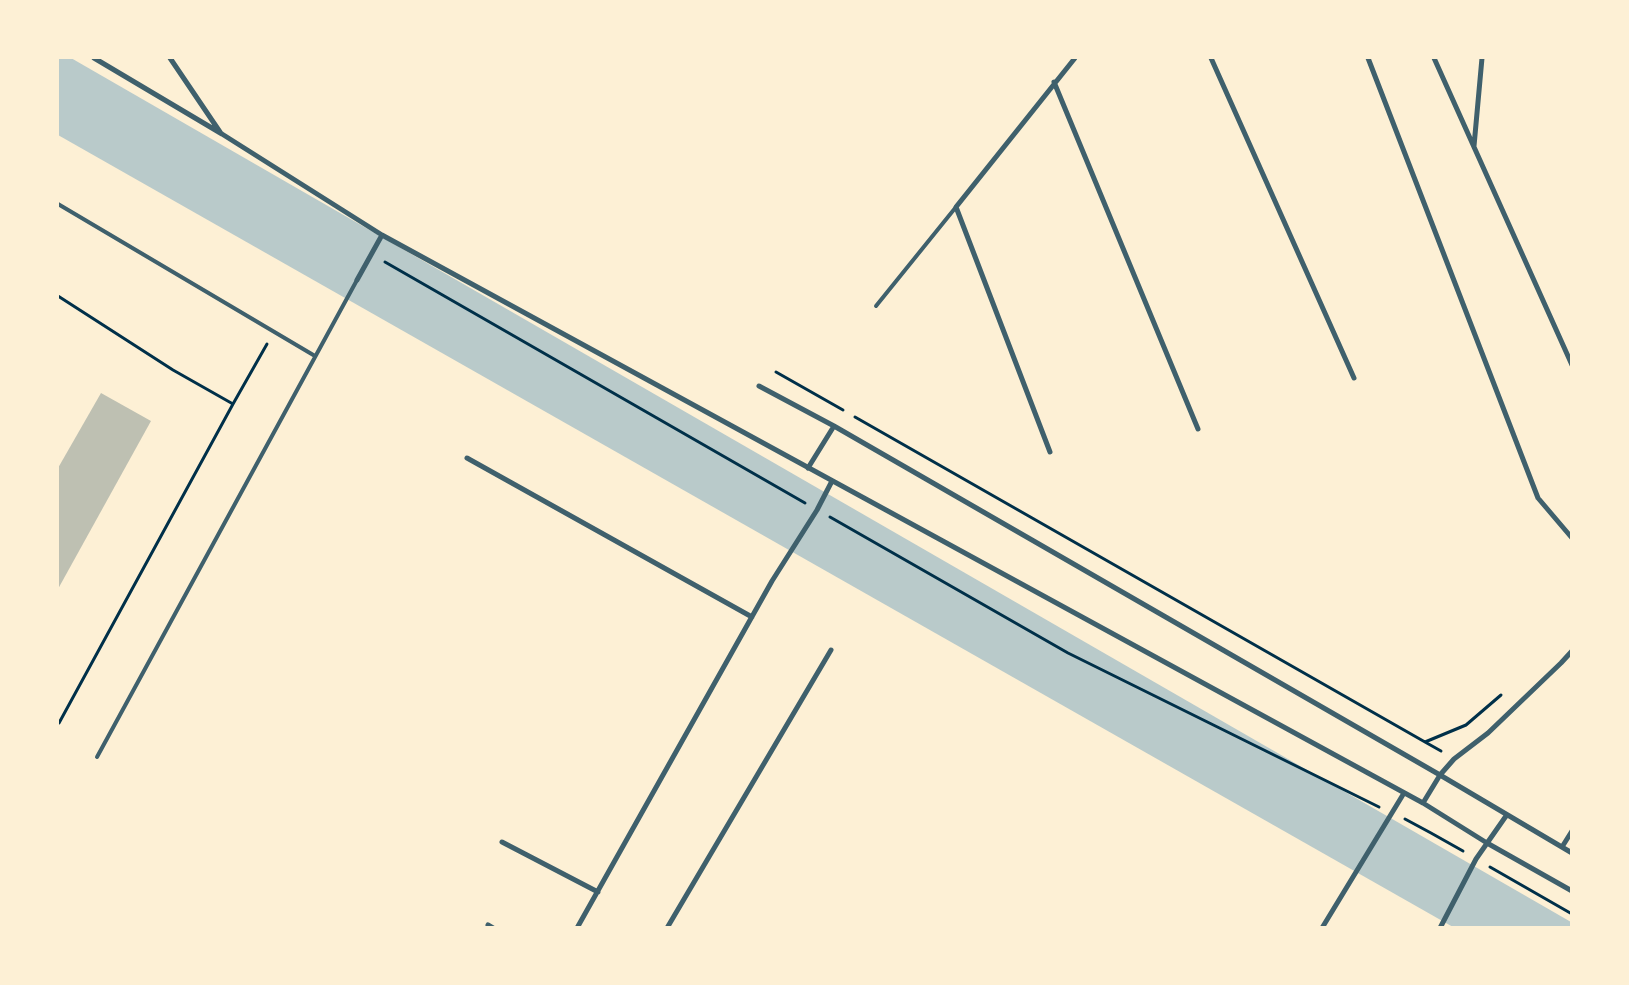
<!DOCTYPE html>
<html>
<head>
<meta charset="utf-8">
<style>
  body { margin:0 }
  #map { position:relative; width:1629px; height:985px; overflow:hidden; background:#fdf0d5; font-family:"DM Sans",sans-serif }
  canvas { display:block }
  .frame { position:absolute; inset:0; border:59px solid #fdf0d5; pointer-events:none }
</style>
</head>
<body>
<div id="map">
<canvas width="1629" height="985"></canvas>
<div class="frame"></div>
</div>
<script>
const c = document.querySelector('canvas').getContext('2d');
c.lineJoin = 'round';
function fill(path, color) {
  c.fillStyle = color;
  c.fill(path, 'evenodd');
}
function poly(rows) {
  const path = new Path2D();
  for (const r of rows) {
    path.moveTo(r[0], r[1]);
    for (let i = 2; i < r.length; i += 2) path.lineTo(r[i], r[i + 1]);
  }
  return path;
}
function trace(path, color, width, dash) {
  c.strokeStyle = color;
  c.lineWidth = width;
  c.lineCap = dash ? 'butt' : 'round';
  c.setLineDash(dash || []);
  c.stroke(path);
}
const green = poly([
  [58,58,71,58,1571,922,1571,927,1453,927,58,135]
]);
const building = poly([
  [101,393,151,421,58,589,58,468]
]);
const path = poly([
  [385,262,805,503],
  [58,296,173,370,233,404],
  [776,372,843,410],
  [855,417,1425,742,1466,725,1501,695],
  [830,517,1068,653,1379,807],
  [58,722,59,723,233,404,267,344],
  [1425,742,1441,751],
  [1405,819,1431,833,1463,851],
  [1490,867,1572,914]
]);
const service = poly([
  [58,204,315,356],
  [876,306,956,207],
  [97,757,357,280]
]);
const minor = poly([
  [94,58,222,134,382,235,1423,803,1487,843,1572,891],
  [170,58,220,132],
  [1211,58,1354,378],
  [1368,58,1538,498,1572,538],
  [1434,58,1572,365],
  [1054,82,1198,429],
  [1474,146,1482,58],
  [357,280,382,235],
  [759,386,834,426,1440,775,1572,853],
  [1050,452,956,207,1075,58],
  [467,458,752,617],
  [808,468,834,426],
  [1423,803,1440,775,1454,759,1488,733,1561,663,1572,651],
  [502,842,598,892],
  [1562,847,1572,831],
  [488,925,493,928],
  [577,928,772,581,817,510,832,481],
  [667,928,831,650],
  [1322,928,1404,793],
  [1440,928,1476,859,1506,816]
]);
fill(green, '#b9caca');
fill(building, '#bec0b2');
trace(path, '#003049', 3);
trace(service, '#3f606c', 4);
trace(minor, '#3f606c', 5);
</script>
</body>
</html>
